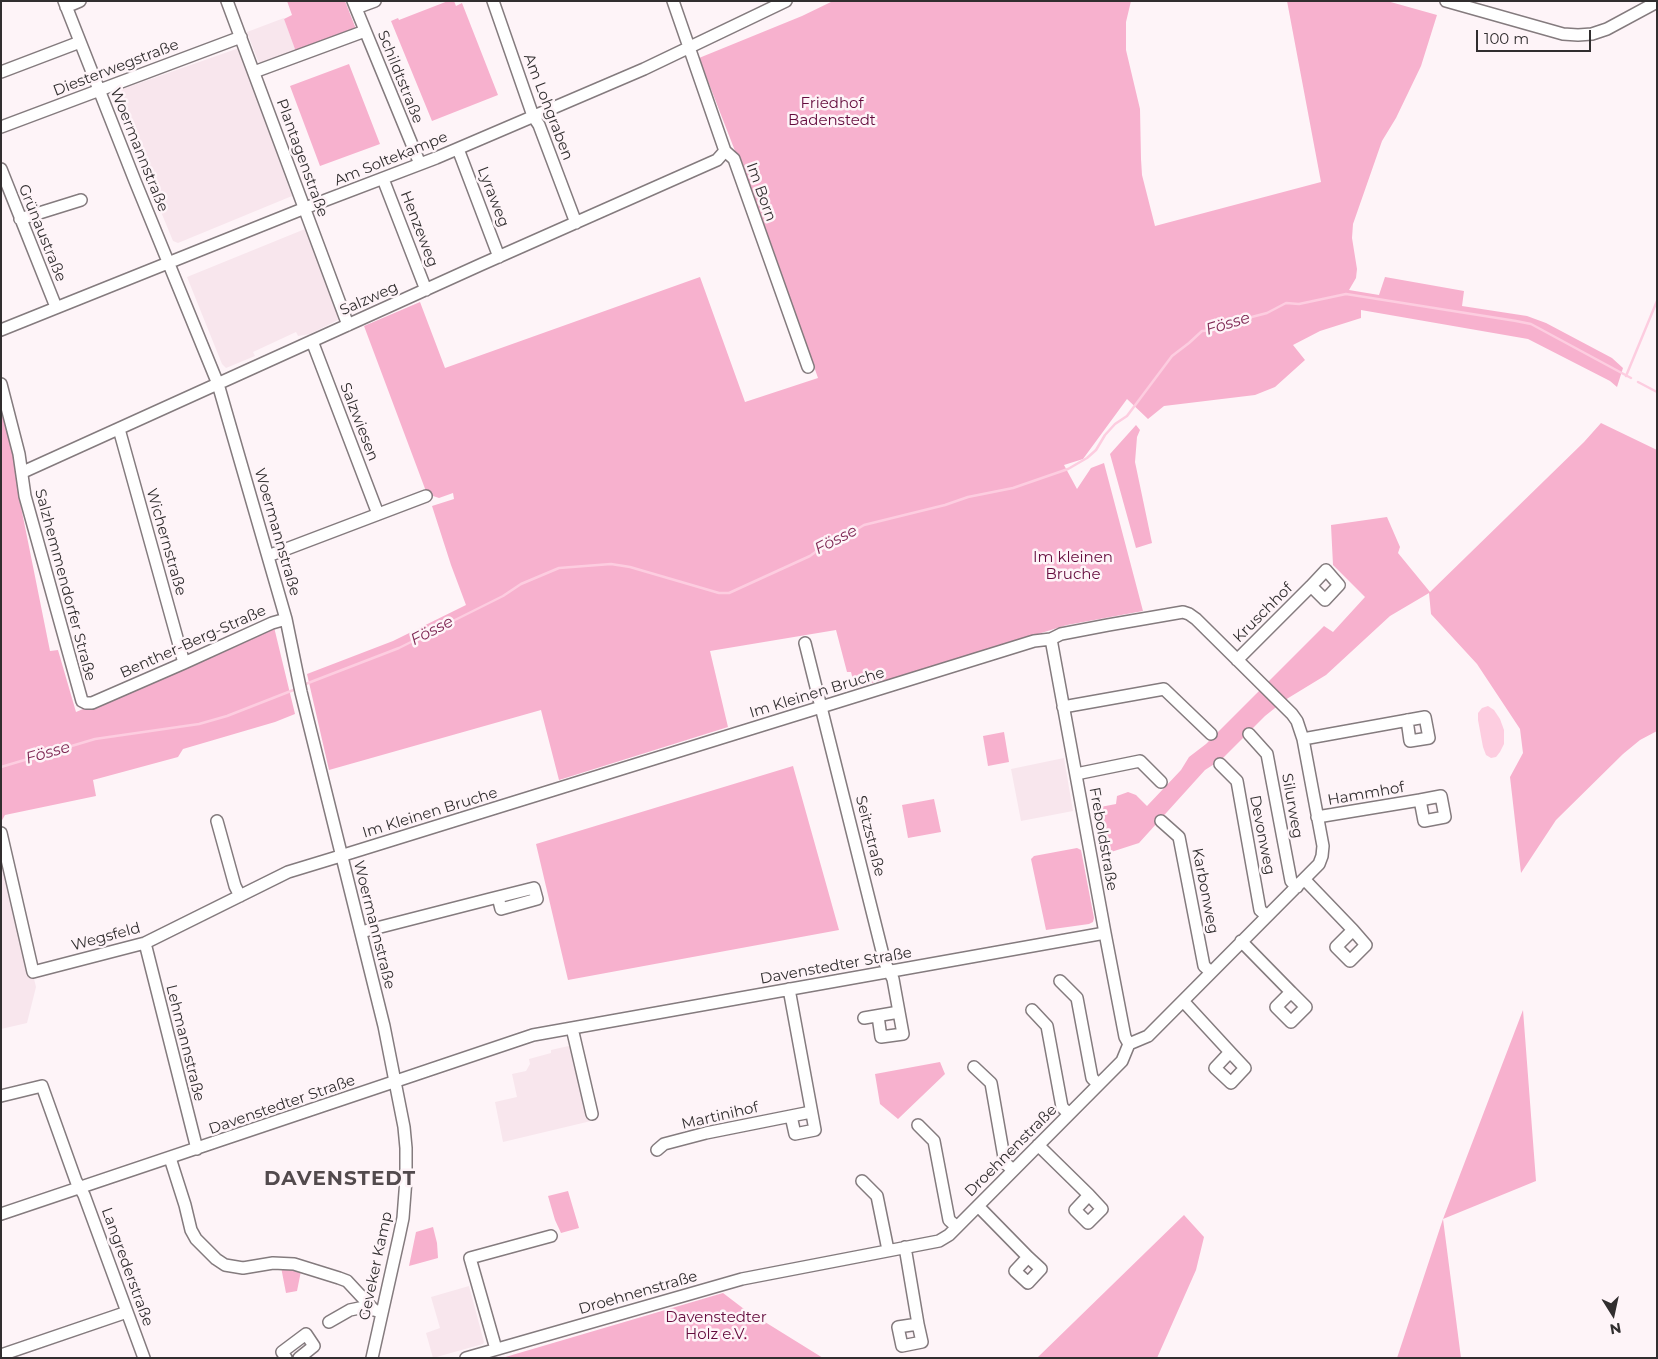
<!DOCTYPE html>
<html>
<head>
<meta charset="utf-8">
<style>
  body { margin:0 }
  #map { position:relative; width:1658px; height:1359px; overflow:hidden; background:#fef4f8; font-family:Montserrat,sans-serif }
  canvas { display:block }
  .frame { position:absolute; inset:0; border:2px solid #312e2f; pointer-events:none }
  .north { position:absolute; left:1588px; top:1289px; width:50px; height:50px; -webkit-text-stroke:4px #fef4f8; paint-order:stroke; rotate:170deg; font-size:14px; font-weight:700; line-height:20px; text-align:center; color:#312e2f }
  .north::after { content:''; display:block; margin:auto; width:18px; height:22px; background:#312e2f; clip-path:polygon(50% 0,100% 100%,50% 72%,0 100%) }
  .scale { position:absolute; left:1476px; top:30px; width:115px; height:22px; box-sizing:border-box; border:2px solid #312e2f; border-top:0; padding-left:6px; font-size:15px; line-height:18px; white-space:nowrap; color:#312e2f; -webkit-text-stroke:4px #fef4f8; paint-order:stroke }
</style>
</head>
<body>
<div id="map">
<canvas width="1658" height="1359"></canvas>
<div class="frame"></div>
<div class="north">N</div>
<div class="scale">100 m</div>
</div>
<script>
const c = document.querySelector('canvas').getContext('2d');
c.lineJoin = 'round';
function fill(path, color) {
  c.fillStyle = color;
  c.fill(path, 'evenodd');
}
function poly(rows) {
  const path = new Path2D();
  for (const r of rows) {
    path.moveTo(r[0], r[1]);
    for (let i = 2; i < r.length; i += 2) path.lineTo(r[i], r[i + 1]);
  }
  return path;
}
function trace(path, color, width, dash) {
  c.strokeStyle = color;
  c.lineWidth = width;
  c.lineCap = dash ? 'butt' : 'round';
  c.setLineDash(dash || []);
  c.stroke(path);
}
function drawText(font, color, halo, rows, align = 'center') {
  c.font = font + ' Montserrat,sans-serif';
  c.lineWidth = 5;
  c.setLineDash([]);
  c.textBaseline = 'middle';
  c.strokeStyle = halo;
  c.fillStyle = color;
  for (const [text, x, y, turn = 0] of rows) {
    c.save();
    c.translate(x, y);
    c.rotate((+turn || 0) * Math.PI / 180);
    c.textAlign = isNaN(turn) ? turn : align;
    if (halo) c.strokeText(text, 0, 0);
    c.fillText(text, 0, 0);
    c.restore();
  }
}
const built = poly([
  [284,18,296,52,263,64,258,61,247,32],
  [239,48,292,196,178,243,173,241,122,117,120,117,113,95,114,92],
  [305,229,337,314,338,320,310,334,298,336,296,332,253,352,255,356,226,368,222,364,187,277],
  [1064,758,1073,811,1021,821,1011,769],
  [1,842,36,987,27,1023,1,1029],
  [573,1045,591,1121,503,1142,495,1102,517,1097,512,1074,526,1071,530,1064,529,1059,551,1053,551,1050],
  [469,1286,484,1342,483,1344,433,1358,426,1333,440,1328,431,1297]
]);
const green = poly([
  [287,1,345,1,356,29,296,52,284,19,292,15],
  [448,1,454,1,456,6,462,3,498,95,432,121,391,21,398,18,399,20],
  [833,1,1131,1,1126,22,1126,50,1140,109,1141,159,1142,175,1155,226,1321,182,1287,1,1387,1,1437,15,1421,66,1396,118,1382,141,1353,224,1352,238,1357,269,1356,278,1349,290,1379,295,1385,277,1464,291,1462,306,1527,316,1546,323,1612,358,1623,368,1617,387,1610,381,1528,339,1361,310,1361,318,1320,331,1293,345,1305,360,1275,387,1255,395,1164,406,1148,419,1127,399,1083,459,1064,465,1077,489,1091,468,1104,463,1143,611,1067,625,883,682,882,680,855,688,851,672,847,672,836,630,710,651,728,727,559,780,541,710,329,770,307,674,393,641,466,605,451,565,432,506,454,499,453,493,439,498,427,494,364,326,420,302,445,368,700,277,745,402,818,378,773,249,699,58,802,16],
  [349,64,380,144,320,166,290,86],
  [1,412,12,445,18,492,50,651,58,650,76,712,274,627,295,714,275,722,183,749,178,757,93,780,96,796,5,815,1,822],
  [1601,423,1657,450,1657,731,1640,740,1623,754,1556,820,1521,873,1510,777,1523,753,1520,729,1477,664,1431,614,1429,593,1390,616,1326,675,1285,700,1265,716,1222,759,1205,770,1139,843,1108,853,1099,835,1095,808,1116,804,1117,796,1128,792,1136,795,1147,806,1181,770,1189,757,1206,744,1324,626,1333,632,1365,597,1333,565,1331,525,1387,517,1400,547,1398,553,1430,592,1584,442],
  [1136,425,1140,430,1137,437,1135,462,1152,543,1136,548,1110,454],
  [1004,732,1009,762,988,766,983,736],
  [793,766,839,930,568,980,536,844],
  [934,799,941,832,908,838,902,805],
  [1077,848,1081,850,1094,918,1093,922,1089,924,1046,930,1031,859,1034,856],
  [1523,1010,1536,1181,1443,1219,1461,1358,1397,1358,1443,1219],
  [940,1062,945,1074,898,1119,880,1104,875,1074],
  [568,1191,579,1228,561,1233,555,1220,548,1196],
  [1184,1215,1204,1237,1196,1270,1157,1358,1037,1358],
  [433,1227,437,1243,438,1258,409,1266,416,1232],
  [281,1267,301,1271,297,1291,286,1293],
  [723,1293,744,1309,823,1358,502,1358]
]);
const water = poly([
  [1488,706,1494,710,1500,719,1504,730,1504,744,1500,752,1496,757,1491,758,1486,755,1483,747,1478,720,1478,713,1482,708]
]);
const stream = poly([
  [1626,376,1657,301],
  [1638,382,1657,392],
  [303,685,399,648,503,596,521,584,559,568,611,564,630,567,719,593,729,593,810,556,825,545,846,536,864,525,945,505,968,497,1013,488,1068,469,1087,458,1096,450,1105,435,1115,424,1127,416,1172,356,1189,343,1202,331,1212,330,1221,325,1267,313,1286,303,1299,304,1346,294,1516,321,1531,324,1631,378],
  [1,767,95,739,199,724,227,716,296,689]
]);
const minor = poly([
  [64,1,135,181,218,384,286,619,301,692,384,1026,404,1127,406,1148,406,1179,403,1218,399,1237,372,1358],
  [227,1,348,325],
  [353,1,420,164],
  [493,1,533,116,539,125,576,223],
  [673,1,725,151,734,159,808,367],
  [1446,1,1563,34,1578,35,1592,34,1607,29,1657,2],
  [66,7,80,1],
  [356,8,375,1],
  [1,72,80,42],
  [254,72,365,31],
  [1,127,241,37],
  [458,149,499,257],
  [1,169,56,307],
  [383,179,426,290],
  [20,219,81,200],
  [1,330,305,208,436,158,644,69,786,1],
  [312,341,378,514],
  [1,384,19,454,25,496,82,701,86,703,92,703,184,663,272,623,286,619],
  [119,429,184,663],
  [23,472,480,265,717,160,725,151],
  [268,556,426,496],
  [1051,639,1105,933,1125,1037,1129,1044],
  [805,643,885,963,893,979,903,1034,881,1037,878,1016],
  [1237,660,1311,586,1325,600,1339,585,1326,570,1311,586],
  [1063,707,1164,689,1211,734],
  [1249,734,1267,754,1291,881,1297,887],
  [1303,739,1425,717,1429,738,1410,741,1407,720],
  [1220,764,1237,781,1260,910,1267,916],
  [1076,774,1140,761,1161,782],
  [1317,817,1420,800,1424,821,1445,817,1441,796,1420,800],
  [217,821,235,886,240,896],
  [1161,821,1179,837,1204,966,1211,972],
  [1,833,33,972,145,943,288,872,334,858,1034,641,1051,639,1061,634,1108,625,1183,612,1189,614,1196,619,1292,714,1297,721,1303,739,1323,846,1322,856,1319,864,1148,1036,1129,1044],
  [1304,879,1353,930,1336,947,1350,961,1366,945,1353,930],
  [361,932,490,899,534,888,537,899,501,909,498,897],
  [1241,941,1291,992,1276,1007,1291,1022,1306,1007,1291,992],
  [145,943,197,1149],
  [1060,981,1077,998,1092,1078,1098,1084],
  [789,989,815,1130,795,1134,791,1116],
  [1183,1001,1230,1052,1215,1068,1231,1083,1245,1068,1230,1052],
  [1032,1010,1047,1026,1062,1107,1069,1114],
  [864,1018,899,1012],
  [572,1028,592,1114],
  [974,1067,991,1083,1005,1163,1013,1170],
  [1,1096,42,1086,76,1181,84,1195,144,1358],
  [918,1125,934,1141,949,1220,957,1227],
  [1038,1145,1089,1195,1075,1210,1088,1223,1102,1209,1089,1195],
  [657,1150,664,1144,706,1133,811,1112],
  [170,1158,185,1205,191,1230,196,1239,216,1259,225,1265,243,1268,273,1263,294,1264,339,1278,347,1281,374,1310,381,1312],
  [862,1181,877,1196,888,1250],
  [978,1206,1028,1257,1015,1271,1028,1283,1041,1269,1028,1257],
  [1,1214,533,1035,1105,933],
  [905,1247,918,1324,898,1327,902,1346,922,1342,918,1324],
  [329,1322,350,1310,369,1306],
  [496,1349,470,1258,551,1236],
  [1,1355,127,1312],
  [286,1358,282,1352,306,1334,314,1346,299,1358],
  [466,1358,742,1279,939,1241,949,1235,957,1227,1122,1061,1129,1044]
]);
const streetNames = [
  ["Diesterwegstraße",116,68,-21],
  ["Schildtstraße",400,77,68],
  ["Am Lohgraben",548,107,69],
  ["Woermannstraße",139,150,68],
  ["Plantagenstraße",302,158,70],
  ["Am Soltekampe",391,159,-22],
  ["Im Born",761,192,70],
  ["Lyraweg",493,197,69],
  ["Henzeweg",419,229,69],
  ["Grünaustraße",42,233,68],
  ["Salzweg",369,299,-24],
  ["Salzwiesen",359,422,69],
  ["Woermannstraße",277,532,74],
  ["Wichernstraße",166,542,74],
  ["Salzhemmendorfer Straße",65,585,75],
  ["Kruschhof",1263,613,-45],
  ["Benther-Berg-Straße",193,642,-24],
  ["Im Kleinen Bruche",817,693,-17],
  ["Hammhof",1366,794,-10],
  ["Silurweg",1292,806,80],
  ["Im Kleinen Bruche",430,813,-17],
  ["Devonweg",1262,835,79],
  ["Seitzstraße",870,836,76],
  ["Freboldstraße",1103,839,80],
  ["Karbonweg",1205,891,79],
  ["Woermannstraße",374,925,76],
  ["Wegsfeld",106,937,-15],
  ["Davenstedter Straße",836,966,-10],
  ["Lehmannstraße",185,1043,76],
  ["Davenstedter Straße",282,1105,-19],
  ["Martinihof",720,1116,-13],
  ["Droehnenstraße",1011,1151,-45],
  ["Geveker Kamp",376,1266,-78],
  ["Langrederstraße",127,1267,70],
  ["Droehnenstraße",638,1293,-16]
];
const parkNames = [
  ["Friedhof",832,104],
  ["Badenstedt",832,121],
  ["Im kleinen",1073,558],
  ["Bruche",1073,575],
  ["Davenstedter",716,1318],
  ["Holz e.V.",716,1335]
];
const waterNames = [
  ["Fösse",1228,324,-17],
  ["Fösse",836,540,-27],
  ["Fösse",432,631,-27],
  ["Fösse",48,753,-16]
];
const districtNames = [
  ["DAVENSTEDT",340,1179]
];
fill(built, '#f8e6ed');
fill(green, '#f7b1ce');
fill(water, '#fdcde0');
trace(stream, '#fdcde0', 2.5);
trace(minor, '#847b7e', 14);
trace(minor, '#fff', 11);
drawText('15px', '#312e2f', '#fef4f8', streetNames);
drawText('15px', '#640b3d', '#fef4f8', parkNames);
drawText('italic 16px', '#7f2854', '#fef4f8', waterNames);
c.letterSpacing = '1px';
drawText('bold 20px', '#524a4d', '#fef4f8', districtNames);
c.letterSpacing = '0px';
</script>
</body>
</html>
